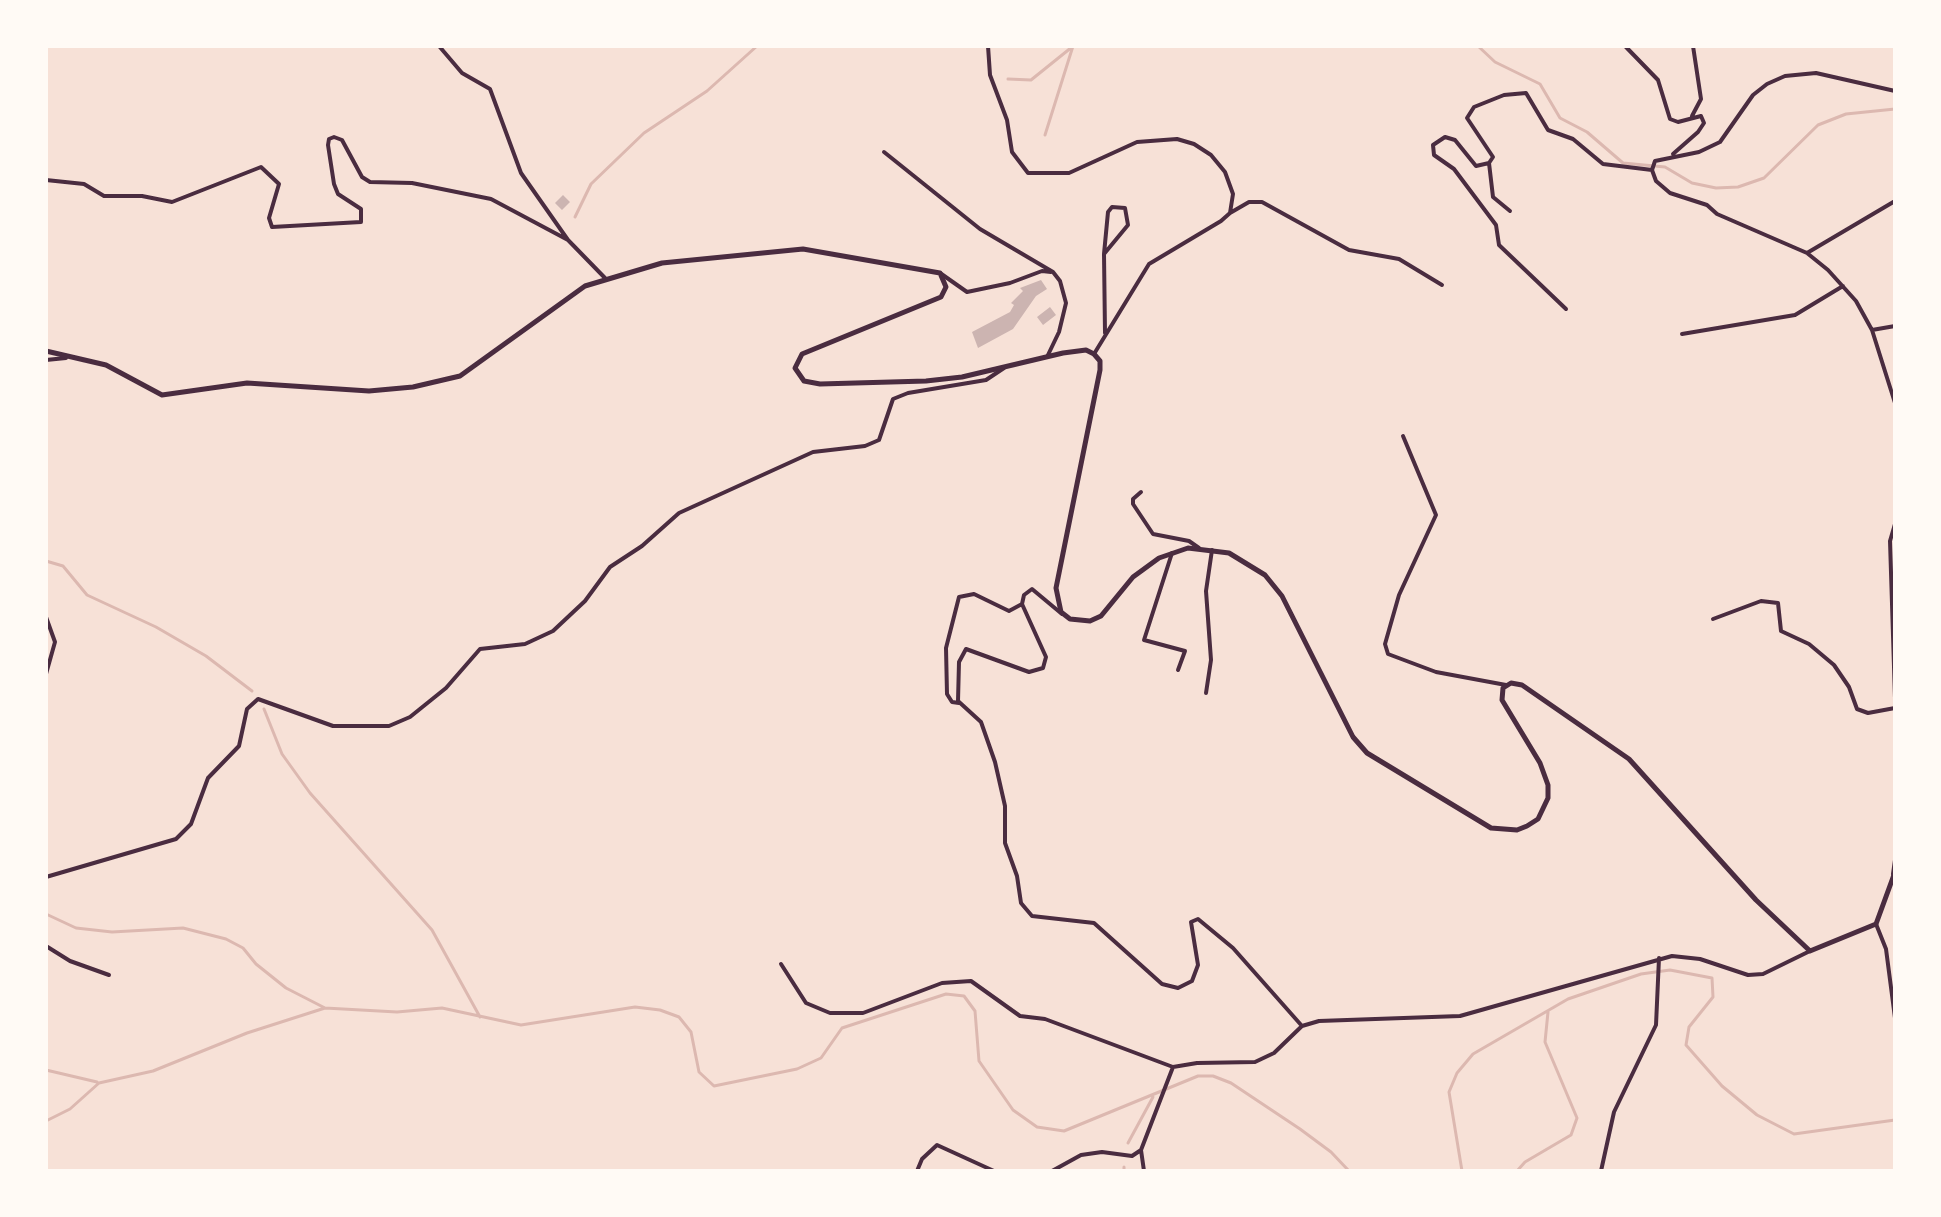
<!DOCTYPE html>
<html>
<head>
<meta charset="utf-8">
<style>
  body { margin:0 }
  #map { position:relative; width:1941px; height:1217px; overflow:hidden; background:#f7e1d7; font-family:"Noto Sans",sans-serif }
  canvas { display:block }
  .frame { position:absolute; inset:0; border:48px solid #fffaf5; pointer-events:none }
</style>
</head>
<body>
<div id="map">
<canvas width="1941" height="1217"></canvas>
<div class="frame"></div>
</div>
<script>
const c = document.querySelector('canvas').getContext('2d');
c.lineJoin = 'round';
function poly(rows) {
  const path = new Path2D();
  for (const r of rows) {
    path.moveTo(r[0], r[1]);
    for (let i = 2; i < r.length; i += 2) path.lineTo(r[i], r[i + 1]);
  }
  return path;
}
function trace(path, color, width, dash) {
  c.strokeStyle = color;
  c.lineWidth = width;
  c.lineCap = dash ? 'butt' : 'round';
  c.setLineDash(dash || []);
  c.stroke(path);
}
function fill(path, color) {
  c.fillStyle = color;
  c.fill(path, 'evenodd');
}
const stream = poly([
  [1478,46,1495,62,1540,84,1560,118,1587,132,1623,163,1665,167,1692,183,1716,188,1738,187,1764,178,1818,125,1846,114,1895,109],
  [1008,79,1031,80,1072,47],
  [1045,135,1073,46],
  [575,217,591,184,644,133,707,91,757,46],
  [46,561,63,566,87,595,156,627,206,656,252,691],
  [264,709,282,754,310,793,432,930,480,1017],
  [46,914,76,928,112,932,183,928,226,939,243,948,256,964,286,988,325,1008],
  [46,1070,97,1082],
  [46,1121,70,1109,99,1083,153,1071,247,1033,325,1008,397,1012,442,1008,521,1025,635,1007,660,1010,679,1017,691,1032,699,1072,714,1086,797,1069,821,1058,842,1028,946,994,964,996,975,1011,979,1061,1013,1110,1037,1127,1064,1131,1198,1076,1213,1076,1231,1083,1300,1129,1331,1152,1349,1171],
  [1128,1143,1153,1097],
  [1124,1167,1124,1171],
  [1462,1171,1449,1092,1457,1073,1473,1054,1568,999,1641,974,1670,970,1712,978,1713,997,1689,1027,1686,1045,1722,1086,1757,1115,1794,1134,1895,1120],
  [1517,1171,1525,1162,1571,1135,1577,1118,1545,1042,1548,1012]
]);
const building = poly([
  [563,195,570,202,562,210,555,203],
  [1041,280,1047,289,1036,296,1013,329,978,348,972,332,1010,312,1014,305,1011,303,1023,291,1020,288],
  [1050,307,1056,315,1043,325,1037,317]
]);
const minor = poly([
  [439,46,462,73,490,89,521,173,568,240,605,278],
  [988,46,990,75,1007,120,1012,152,1028,173,1069,173,1137,142,1177,139,1194,144,1211,155,1225,172,1233,194,1230,213,1221,221,1149,264,1094,354],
  [1625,46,1658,80,1670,119,1678,122,1701,116,1704,123,1698,132,1673,154],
  [1895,91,1816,73,1785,76,1767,84,1753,95,1720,142,1699,152,1655,161,1652,170,1656,181,1670,193,1707,205,1717,214,1807,253,1828,270,1856,301,1872,330,1895,403],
  [1692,116,1701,99,1693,46],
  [884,152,980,229,1053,272,1060,281,1066,303,1059,332,1047,357],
  [1489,163,1476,166,1455,140,1445,137,1433,145,1434,155,1454,169,1496,225,1499,245,1566,309],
  [46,180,84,184,104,196,142,196,172,202,261,167,279,184,269,218,272,227,361,222,361,209,338,194,334,184,328,145,329,139,334,137,342,140,362,177,370,182,412,183,491,199,568,240],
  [1510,211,1493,197,1489,163,1493,157,1467,118,1474,107,1504,95,1526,93,1548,130,1573,139,1603,164,1652,170],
  [1230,213,1249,202,1262,202,1349,250,1399,259,1442,285],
  [1807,253,1895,201],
  [1104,254,1108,212,1112,207,1125,208,1128,225,1104,254,1105,333],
  [940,273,967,292,1010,283,1042,271,1051,272],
  [1872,330,1895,326],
  [1682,334,1795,315,1843,286],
  [46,360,66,358],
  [1403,436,1436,515,1399,595,1385,644,1388,654,1436,672,1506,685],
  [1141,492,1133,499,1133,504,1153,534,1189,541,1199,548],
  [1895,524,1890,541,1895,698],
  [1172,553,1144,640,1185,651,1178,670],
  [1062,614,1032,589,1024,595,1022,604,1046,657,1043,668,1029,672,966,649,959,662,958,701,981,722,995,762,1005,806,1005,843,1017,876,1021,903,1032,916,1094,923,1162,984,1178,988,1192,981,1198,965,1191,922,1198,919,1233,948,1302,1026],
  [46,617,55,642,46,674],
  [1713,619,1761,601,1778,603,1781,631,1809,644,1834,665,1849,687,1857,709,1868,713,1895,708],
  [1206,693,1211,660,1206,591,1212,550],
  [959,703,952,702,947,694,946,648,959,597,974,594,1009,611,1022,604],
  [1893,874,1895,860],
  [46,877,176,839,191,824,208,778,239,746,247,709,258,699,333,726,389,726,410,717,446,688,480,649,525,644,553,631,585,601,610,567,642,546,679,513,813,452,865,446,879,440,893,399,908,393,986,380,1004,368],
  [1876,924,1886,949,1895,1018],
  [46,946,70,961,109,975],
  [781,964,806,1003,830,1013,863,1013,942,983,971,981,1020,1016,1045,1019,1173,1067],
  [1141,1150,1144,1171],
  [917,1171,922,1159,937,1145,994,1171],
  [1052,1171,1081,1155,1102,1152,1132,1156,1141,1150,1173,1067,1197,1063,1255,1062,1274,1053,1302,1026,1319,1021,1460,1016,1672,956,1700,959,1748,975,1763,974,1810,951],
  [1601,1171,1614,1112,1656,1025,1659,958]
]);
const tertiary = poly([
  [46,351,106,365,162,395,247,383,369,391,413,387,460,376,585,286,662,263,803,249,940,273,946,287,941,297,802,354,795,368,804,381,820,384,926,381,962,377,1063,353,1086,350,1094,354,1100,361,1100,370,1056,588,1061,612,1070,619,1090,621,1101,616,1133,577,1159,558,1188,548,1229,553,1265,575,1282,596,1353,737,1367,753,1491,828,1517,830,1527,826,1538,819,1548,798,1548,785,1540,763,1502,700,1503,688,1511,683,1522,685,1629,759,1756,900,1810,951,1876,924,1895,872]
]);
trace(stream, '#dcb8b0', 3);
fill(building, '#ccb4b1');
trace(minor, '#4a2c40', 4);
trace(tertiary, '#4a2c40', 5);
</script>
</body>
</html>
